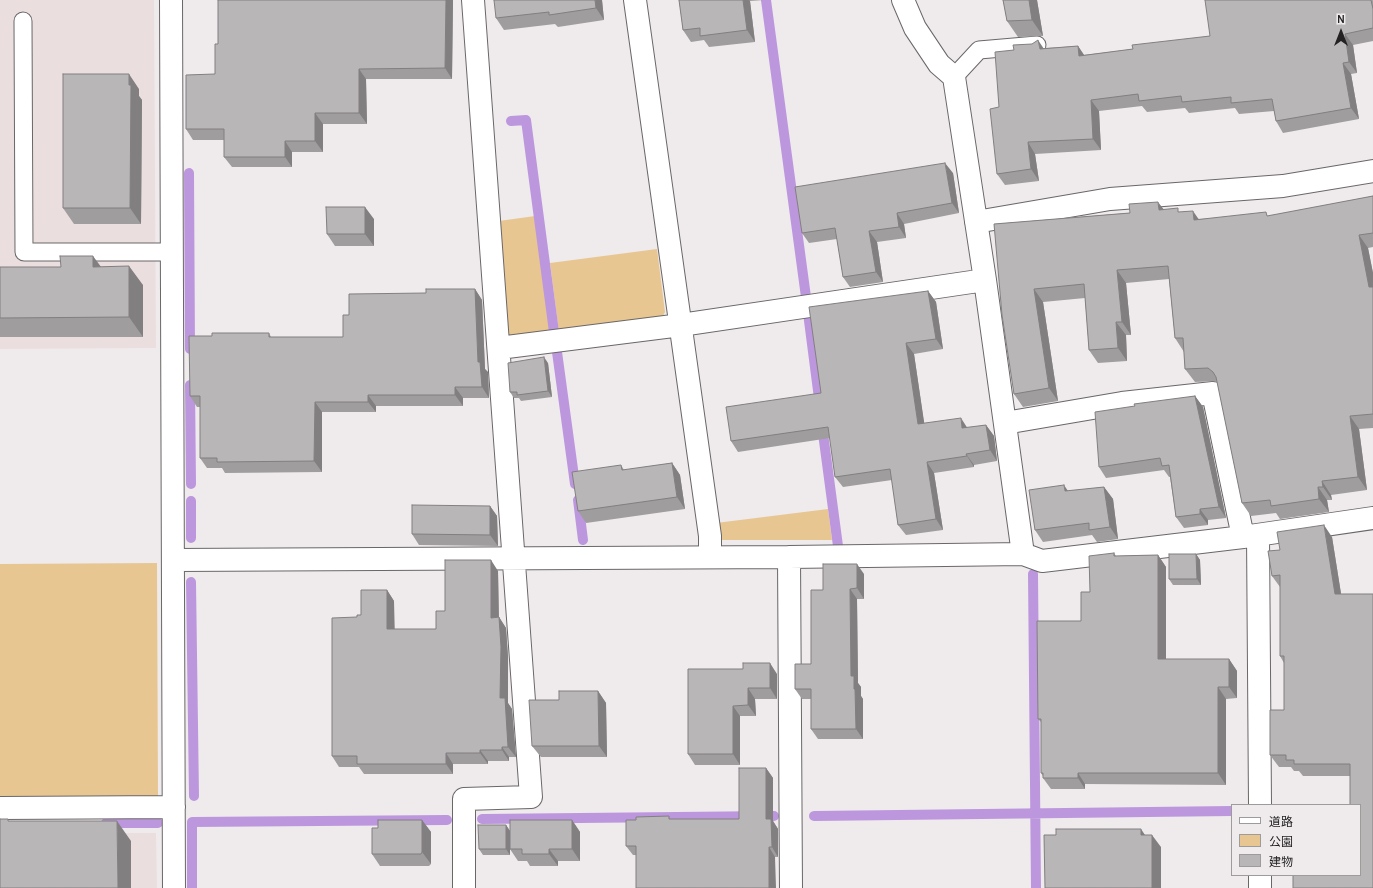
<!DOCTYPE html>
<html>
<head>
<meta charset="utf-8">
<style>
  body { margin:0 }
  #map { position:relative; width:1373px; height:888px; overflow:hidden; background:#efebec; font-family:Karla,"Noto Sans JP",sans-serif }
  canvas { display:block }
  .legend { position:absolute; left:1231px; top:804px; width:130px; height:72px; box-sizing:border-box; background:#efebec; border:1px solid #9e9b9b; margin:0; padding:5px 7px; list-style:none; font-size:12px; color:#242222 }
  .legend li { display:flex; align-items:center; gap:8px; height:20px }
  .legend b { width:20px; border:1px solid #9e9b9b }
  .north { position:absolute; left:1321px; top:12px; width:40px; height:40px; -webkit-text-stroke:3px #efebec; paint-order:stroke; rotate:0deg; font-size:11px; font-weight:700; line-height:16px; text-align:center; color:#242222 }
  .north::after { content:''; display:block; margin:auto; width:14px; height:18px; background:#242222; clip-path:polygon(50% 0,100% 100%,50% 72%,0 100%) }
</style>
</head>
<body>
<div id="map">
<canvas width="1373" height="888"></canvas>
<ul class="legend">
<li><b style="height:5px;background:#fff"></b>道路</li>
<li><b style="height:11px;background:#e8c692"></b>公園</li>
<li><b style="height:11px;background:#b9b6b8"></b>建物</li>
</ul>
<div class="north">N</div>
</div>
<script>
const c = document.querySelector('canvas').getContext('2d');
c.lineJoin = 'round';
function fill(path, color) {
  c.fillStyle = color;
  c.fill(path, 'evenodd');
}
function poly(rows) {
  const path = new Path2D();
  for (const r of rows) {
    path.moveTo(r[0], r[1]);
    for (let i = 2; i < r.length; i += 2) path.lineTo(r[i], r[i + 1]);
  }
  return path;
}
function trace(path, color, width, dash) {
  c.strokeStyle = color;
  c.lineWidth = width;
  c.lineCap = dash ? 'butt' : 'round';
  c.setLineDash(dash || []);
  c.stroke(path);
}
const built = poly([
  [0,0,154,0,156,348,0,349],
  [0,833,156,833,157,888,0,888]
]);
const green = poly([
  [535,216,550,334,515,339,508,335,499,221],
  [657,249,665,312,661,320,559,333,550,263],
  [828,509,832,540,719,540,716,523],
  [157,563,158,797,0,798,0,564]
]);
const stream = poly([
  [766,0,806,297],
  [511,121,526,120,554,332],
  [189,173,190,349],
  [808,313,820,406],
  [557,352,575,484],
  [190,385,191,484],
  [822,426,838,546],
  [578,500,583,540],
  [191,501,191,538],
  [1033,574,1036,888],
  [191,582,194,796],
  [814,816,1232,811],
  [482,819,774,816],
  [106,823,158,823],
  [192,888,192,822,447,820]
]);
const lane = poly([
  [23,21,24,252,173,252],
  [954,77,979,50,1037,45]
]);
const street = poly([
  [171,0,174,888],
  [635,0,710,536,710,557],
  [903,0,915,28,939,64,954,77,985,280,1023,554],
  [976,222,1110,199,1283,186,1373,171],
  [499,348,681,325,985,280],
  [1005,423,1122,403,1213,393,1243,537],
  [1258,535,1260,805],
  [789,557,791,888],
  [174,560,789,557,1023,554,1042,561,1243,537,1373,518],
  [0,808,174,807],
  [1260,875,1260,888],
  [464,888,464,799,531,797,473,0]
]);
const wall = poly([
  [218,0,453,0,452,79,366,79,367,124,323,124,323,152,292,152,292,167,232,167,224,157,224,140,193,140,186,129,215,74,218,44],
  [602,0,604,20,558,27,555,24,504,30,496,18],
  [679,0,764,0,750,1,755,42,709,47,704,40,691,42,683,30],
  [1003,0,1037,0,1043,36,1018,37,1007,21],
  [1373,0,1373,41,1353,45,1357,73,1351,74,1359,119,1283,133,1276,121,1274,111,1239,114,1235,108,1189,113,1185,108,1147,112,1142,106,1099,111,1101,150,1035,154,1039,181,1005,185,997,174,999,107,1014,50,1078,46,1084,55,1133,49,1210,36],
  [139,89,139,96,142,100,141,224,74,224,63,208],
  [953,173,959,213,904,224,906,238,877,242,883,282,850,287,843,277,837,239,809,243,802,233],
  [1373,196,1373,247,1368,248,1373,273,1373,428,1359,429,1367,490,1331,495,1332,500,1327,500,1329,512,1280,519,1276,513,1251,516,1242,503,1217,381,1195,382,1185,369,1184,352,1175,338,1169,279,1126,283,1131,335,1126,335,1127,361,1098,363,1089,350,1085,298,1043,302,1058,401,1023,407,1014,394,994,224,1164,210,1180,212,1199,219,1269,216],
  [374,219,374,246,335,246,327,234],
  [0,267,101,267,143,285,143,337,0,337],
  [475,289,482,300,485,369,488,372,489,398,463,398,463,406,376,406,376,412,322,412,322,472,225,473,222,468,207,468,200,458,200,407,197,407,190,396,212,336,269,333,271,337,343,337,349,315,426,293],
  [928,291,936,302,943,349,914,354,924,423,968,428,986,425,994,436,997,461,974,465,974,467,934,473,943,530,906,535,898,525,892,480,843,487,835,477,830,438,738,452,731,441,821,393],
  [548,363,552,397,521,401,519,398,514,398,510,392],
  [1195,396,1203,407,1226,518,1208,520,1208,525,1184,528,1176,517,1170,477,1169,477,1164,470,1106,478,1099,467,1135,406],
  [672,463,680,475,685,509,586,523,578,511,621,465,624,470],
  [1104,487,1113,499,1118,539,1097,542,1092,535,1043,542,1035,530,1068,491],
  [490,506,497,516,498,546,419,545,412,534],
  [1332,537,1341,594,1360,875,1350,776,1303,776,1299,771,1294,771,1291,767,1279,767,1270,755,1284,710,1284,663,1280,656,1280,587,1272,576,1280,550],
  [1114,553,1116,556,1158,555,1166,567,1166,659,1229,659,1237,671,1237,698,1226,699,1226,785,1085,784,1085,789,1051,789,1043,778,1043,776,1041,773,1041,722,1038,719,1081,621,1090,592],
  [1196,554,1200,560,1201,585,1173,585,1169,579],
  [498,571,499,617,506,628,508,657,508,703,512,709,516,757,509,757,509,761,488,761,488,764,453,764,453,774,364,774,359,767,339,767,332,756,357,617,361,615,387,590,394,601,394,629,436,629,445,611],
  [864,574,864,599,857,599,858,683,861,687,861,696,863,699,863,739,818,739,811,729,811,699,802,699,795,689,811,664,823,590],
  [743,669,777,674,777,699,755,699,756,716,740,716,740,765,695,765,688,754],
  [598,691,606,703,607,757,541,757,532,746,559,700],
  [766,768,773,778,773,821,778,829,778,857,633,855,626,846,636,820,670,819,739,819],
  [422,820,431,832,431,864,429,866,380,866,372,854,378,828],
  [572,820,580,832,580,861,558,861,558,866,530,866,527,861,518,861,510,849,510,855,483,855,479,849,506,825,510,831]
]);
const shadedWall = poly([
  [446,0,453,0,452,79,445,68],
  [595,0,602,0,604,20,596,8],
  [743,0,749,0,750,1,755,42,747,30],
  [1029,0,1037,0,1043,36,1032,20],
  [1345,34,1353,45,1357,73,1349,62],
  [1038,40,1046,52,1040,49],
  [1078,46,1086,58,1079,56],
  [1343,63,1351,74,1359,119,1351,108],
  [359,69,366,79,367,124,359,113],
  [129,74,139,89,139,96,142,100,141,224,130,208],
  [1091,100,1099,111,1101,150,1093,139],
  [315,113,323,124,323,152,315,141],
  [285,141,292,152,292,167,285,157],
  [1028,142,1035,154,1039,181,1031,169],
  [945,163,953,173,959,213,952,203],
  [1158,202,1168,215,1159,210],
  [365,207,374,219,374,246,365,234],
  [1193,211,1202,224,1194,220],
  [897,213,904,224,906,238,899,227],
  [869,231,877,242,883,282,876,272],
  [1359,235,1368,248,1373,273,1373,293,1369,287],
  [93,256,107,275,93,267],
  [129,266,143,285,143,337,129,317],
  [1117,270,1126,283,1131,335,1122,322],
  [475,289,482,300,485,369,488,372,489,398,482,387,478,362],
  [1034,289,1043,302,1058,401,1049,388],
  [928,291,936,302,943,349,936,339],
  [1116,322,1126,335,1127,361,1118,348],
  [906,343,914,354,926,435,918,424],
  [544,357,548,363,552,397,548,391],
  [455,387,463,398,463,406,455,395],
  [368,395,376,406,376,412,368,402],
  [1195,396,1203,407,1226,518,1219,507],
  [315,402,322,412,322,472,314,461],
  [1350,416,1359,429,1367,490,1358,477],
  [961,418,968,429,962,428],
  [986,425,994,436,997,461,990,450],
  [966,454,974,465,974,467,967,456],
  [927,462,934,473,943,530,936,519],
  [672,463,680,475,685,509,677,497],
  [1322,481,1331,495,1332,500,1323,487],
  [1064,485,1072,497,1065,491],
  [1104,487,1113,499,1118,539,1110,527],
  [1318,487,1327,500,1329,512,1319,499],
  [490,506,497,516,498,546,490,535],
  [1200,509,1208,520,1208,525,1200,514],
  [1324,525,1332,537,1343,606,1335,594],
  [1196,554,1200,560,1201,585,1197,579],
  [1158,555,1166,567,1166,670,1158,659],
  [491,560,498,571,499,628,491,618],
  [857,564,864,574,864,599,857,588],
  [850,589,857,599,858,683,861,687,861,696,863,699,863,739,856,729,851,676],
  [387,590,394,601,395,640,387,629],
  [499,617,506,628,508,657,508,703,512,709,516,757,508,747,500,698],
  [1229,659,1237,671,1237,698,1229,687],
  [770,663,777,674,777,699,770,688],
  [1218,687,1226,699,1226,785,1218,773],
  [748,688,755,699,756,716,748,705],
  [598,691,606,703,607,757,599,746],
  [733,706,740,716,740,765,733,754],
  [502,747,509,757,509,761,502,750],
  [480,750,488,761,488,764,480,753],
  [446,753,453,764,453,774,446,764],
  [766,768,773,778,773,821,778,829,778,857,772,847,766,819],
  [1078,773,1085,784,1085,789,1078,778],
  [422,820,431,832,431,864,422,852],
  [572,820,580,832,580,861,572,849],
  [117,821,131,841,131,888,118,888],
  [506,825,510,831,510,855,506,849],
  [1141,829,1149,841,1141,835],
  [1152,835,1161,847,1161,888,1152,888],
  [769,847,775,857,776,888,769,888],
  [549,849,558,861,558,866,549,854]
]);
const building = poly([
  [218,0,446,0,445,68,359,69,359,113,315,113,315,141,285,141,285,157,224,157,224,129,186,129,186,75,215,74,215,44,218,44,218,0],
  [494,0,595,0,596,8,549,15,549,12,496,18,494,0],
  [679,0,743,0,747,30,700,36,700,28,683,30,679,0],
  [1003,0,1029,0,1032,20,1007,21,1003,0],
  [1205,0,1371,0,1373,9,1373,28,1345,34,1349,62,1343,63,1351,108,1276,121,1272,99,1231,103,1231,97,1182,102,1181,96,1139,101,1138,94,1091,100,1093,139,1028,142,1031,169,997,174,990,109,999,107,995,52,1014,50,1013,45,1032,44,1038,40,1040,49,1078,46,1079,56,1133,49,1132,45,1210,36,1205,0],
  [63,74,129,74,129,85,131,85,130,208,63,208,63,74],
  [945,163,952,203,897,213,899,227,869,231,876,272,843,277,835,228,802,233,795,187,945,163],
  [1373,196,1373,233,1359,235,1369,287,1373,287,1373,414,1350,416,1358,477,1322,481,1323,487,1318,487,1319,499,1271,506,1270,500,1242,503,1216,377,1213,372,1208,368,1185,369,1183,338,1175,338,1168,266,1117,270,1122,322,1116,322,1118,348,1089,350,1084,284,1034,289,1049,388,1014,394,1002,315,994,224,1130,213,1129,204,1158,202,1159,210,1178,208,1178,212,1193,211,1194,220,1266,212,1267,216,1373,196],
  [326,207,365,207,365,234,327,234,326,207],
  [60,256,93,256,93,267,129,266,129,317,0,318,0,267,61,267,60,256],
  [426,289,475,289,478,362,480,362,482,387,455,387,455,395,368,395,368,402,315,402,314,461,217,462,217,458,200,458,200,396,190,396,189,336,212,336,212,333,269,333,269,337,343,337,343,315,349,315,349,294,426,293,426,289],
  [928,291,936,339,906,343,918,424,961,418,962,428,986,425,990,450,966,454,967,456,927,462,936,519,898,525,890,469,835,477,828,427,731,441,726,407,821,393,809,307,928,291],
  [544,357,548,391,517,395,517,392,510,392,508,363,544,357],
  [1195,396,1219,507,1200,509,1200,514,1176,517,1169,465,1162,466,1160,458,1099,467,1095,412,1135,406,1134,404,1195,396],
  [672,463,677,497,578,511,572,472,621,465,622,470,672,463],
  [1064,485,1065,491,1104,487,1110,527,1089,530,1089,523,1035,530,1029,490,1064,485],
  [412,505,490,506,490,535,412,534,412,505],
  [1324,525,1335,594,1373,594,1373,888,1293,888,1293,875,1360,875,1360,805,1350,805,1350,764,1294,764,1294,760,1286,760,1286,755,1270,755,1270,710,1284,710,1284,656,1280,656,1280,575,1272,576,1268,551,1280,550,1277,532,1324,525],
  [1114,553,1114,556,1158,555,1158,659,1229,659,1229,687,1218,687,1218,773,1078,773,1078,778,1043,778,1043,773,1041,773,1041,719,1038,719,1037,621,1081,621,1081,592,1090,592,1089,556,1114,553],
  [1169,554,1196,554,1197,579,1169,579,1169,554],
  [445,560,491,560,491,618,499,617,501,647,500,698,505,698,508,747,502,747,502,750,480,750,480,753,446,753,446,764,357,764,357,756,332,756,332,618,357,617,357,615,361,615,361,590,387,590,387,629,436,629,436,611,445,611,445,560],
  [823,564,857,564,857,588,850,589,851,676,854,676,854,689,855,689,856,729,811,729,811,689,795,689,795,664,811,664,811,590,823,590,823,564],
  [743,663,770,663,770,688,748,688,748,705,733,706,733,754,688,754,688,669,743,669,743,663],
  [559,691,598,691,599,746,532,746,529,700,559,700,559,691],
  [739,768,766,768,766,819,771,819,772,847,769,847,769,888,636,888,636,846,626,846,626,820,636,820,636,817,669,816,669,819,739,819,739,768],
  [0,819,8,819,8,821,117,821,118,888,0,888,0,819],
  [378,820,422,820,422,852,421,854,372,854,372,828,378,828,378,820],
  [510,820,572,820,572,849,549,849,549,854,522,854,522,849,510,849,510,820],
  [478,825,506,825,506,849,479,849,478,825],
  [1056,829,1141,829,1141,835,1152,835,1152,888,1045,888,1044,835,1056,835,1056,829]
]);
fill(built, '#ebdedf');
fill(green, '#e8c692');
trace(stream, '#bd97de', 10);
trace(lane, '#6a6767', 19);
trace(street, '#6a6767', 24);
trace(lane, '#fff', 17);
trace(street, '#fff', 22);
fill(wall, '#9f9d9e');
fill(shadedWall, '#827f81');
fill(building, '#b9b6b8');
trace(building, '#827f81', 1);
</script>
</body>
</html>
